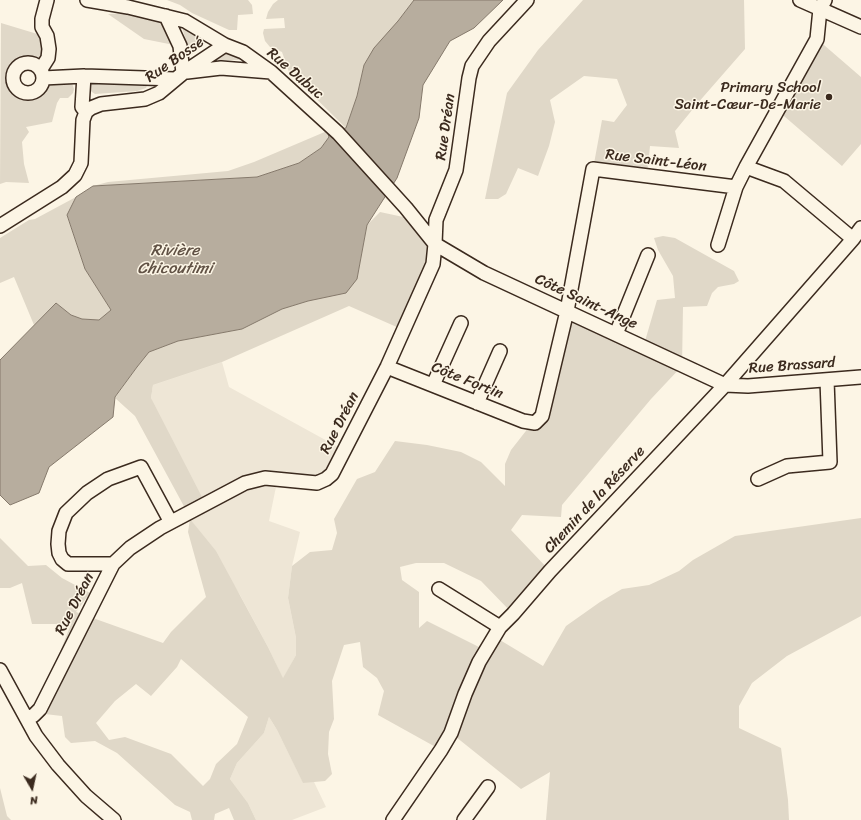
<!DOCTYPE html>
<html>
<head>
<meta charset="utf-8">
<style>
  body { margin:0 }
  #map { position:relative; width:861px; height:820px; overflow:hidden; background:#fcf5e5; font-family:Sriracha,sans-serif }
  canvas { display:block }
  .north { position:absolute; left:12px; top:768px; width:40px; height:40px; -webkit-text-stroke:3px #fcf5e5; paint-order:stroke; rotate:171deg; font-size:11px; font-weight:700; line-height:16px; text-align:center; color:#3b2a1e }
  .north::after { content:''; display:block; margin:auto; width:14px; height:18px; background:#3b2a1e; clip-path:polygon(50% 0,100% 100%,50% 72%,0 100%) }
</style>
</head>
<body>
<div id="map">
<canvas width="861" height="820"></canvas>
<div class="north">N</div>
</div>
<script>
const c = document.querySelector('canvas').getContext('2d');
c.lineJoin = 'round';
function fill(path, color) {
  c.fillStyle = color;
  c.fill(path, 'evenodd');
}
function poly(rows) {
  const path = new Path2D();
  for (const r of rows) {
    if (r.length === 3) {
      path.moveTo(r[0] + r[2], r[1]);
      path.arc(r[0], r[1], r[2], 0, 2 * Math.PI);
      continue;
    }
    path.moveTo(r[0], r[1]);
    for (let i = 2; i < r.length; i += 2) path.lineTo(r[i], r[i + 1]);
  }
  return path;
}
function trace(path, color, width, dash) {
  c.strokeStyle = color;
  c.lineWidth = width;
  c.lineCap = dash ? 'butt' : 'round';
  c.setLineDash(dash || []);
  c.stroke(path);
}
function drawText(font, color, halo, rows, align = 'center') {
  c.font = font + ' Sriracha,sans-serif';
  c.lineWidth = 3;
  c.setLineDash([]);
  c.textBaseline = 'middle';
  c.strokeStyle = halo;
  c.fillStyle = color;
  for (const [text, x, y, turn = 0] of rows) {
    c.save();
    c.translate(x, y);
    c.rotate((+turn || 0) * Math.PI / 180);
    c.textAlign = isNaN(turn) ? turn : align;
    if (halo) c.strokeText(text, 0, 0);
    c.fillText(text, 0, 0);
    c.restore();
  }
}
const built = poly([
  [222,362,229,387,340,448,329,469,322,475,313,478,278,477,269,521,300,532,292,566,288,598,296,638,296,655,283,679,268,647,240,595,190,519,151,398,153,385],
  [269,717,277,730,303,782,314,782,326,807,292,820,256,820,248,803,230,779,237,763,264,733]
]);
const green = poly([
  [167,0,248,0,252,5,253,14,238,15,237,30,229,30,192,13,180,5],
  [278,0,414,0,364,65,357,96,346,128,289,72,282,52,270,47,265,41,263,33,264,29,285,28,284,18,266,19,268,12,273,4],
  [583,0,744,0,745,49,697,104,675,131,679,148,650,146,647,175,593,169,602,120,614,122,627,105,617,79,584,76,550,100,555,122,549,146,538,176,518,168,506,194,498,199,485,199,507,93,538,50],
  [129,13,153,16,165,26,174,45,144,39,108,14],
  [1,23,44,36,42,59,25,58,19,59,11,66,8,73,7,78,8,87,11,92,15,95,29,99,36,98,41,94,49,84,72,83,74,89,73,93,68,98,60,98,57,103,52,122,26,127,29,132,22,142,24,164,29,183,6,182,0,184],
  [182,27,209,40,190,56],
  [817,39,861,77,861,144,842,166,777,110],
  [226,49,241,60,215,60],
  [90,80,148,83,146,88,137,91,95,94,89,90],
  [327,131,329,137,321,148,299,163,257,177,93,186,108,182,228,171,254,162],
  [76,197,67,216,85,269,111,310,99,320,82,319,71,315,56,303,34,325,14,277,0,283,0,238,29,220,35,219],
  [380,212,408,218,431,250,399,328,349,306,222,362,153,385,151,398,204,501,186,510,135,416,115,398,137,367,149,352,178,341,242,329,282,309,308,301,357,279,367,225],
  [663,236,675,238,734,271,739,281,734,284,718,287,712,293,707,306,683,307,682,366,651,399,562,505,561,517,522,515,511,530,550,571,513,614,481,581,444,563,416,563,400,567,402,580,419,592,419,628,427,621,485,650,495,637,543,666,566,626,600,602,622,589,649,585,679,571,693,560,735,536,861,518,861,616,787,656,752,683,739,706,739,728,781,748,788,800,789,820,546,820,550,772,521,789,451,733,441,750,378,715,384,691,377,678,363,667,360,642,344,645,332,681,334,719,329,732,328,754,332,774,325,781,303,783,277,730,269,717,264,733,237,763,230,779,248,803,256,820,234,820,229,808,215,814,214,820,192,820,190,812,175,805,117,753,95,741,71,743,65,737,62,716,36,713,71,624,32,624,22,583,10,588,0,588,0,538,28,566,46,565,62,578,90,593,76,612,163,643,171,632,206,597,188,532,190,519,216,551,268,647,283,678,296,655,296,638,288,598,292,566,310,552,332,550,337,533,334,519,357,479,375,472,395,441,427,445,461,452,481,462,505,486,505,464,511,450,529,427,536,416,561,312,643,348,657,300,675,298,673,276,658,250,654,238],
  [181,659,248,717,237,744,216,764,210,779,203,786,171,754,125,737,109,740,96,723,115,701,136,684,151,696,177,667],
  [0,788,7,816,11,820,0,820]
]);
const water = poly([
  [414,0,503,0,474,28,450,41,423,85,419,118,397,178,367,225,357,279,346,293,308,301,282,309,242,329,178,341,149,352,137,367,115,397,113,417,49,467,39,493,10,505,0,495,0,360,56,303,71,315,82,319,99,320,111,310,85,269,67,215,76,197,93,186,257,177,299,163,321,148,329,137,327,131,346,128,357,96,364,65,374,48,398,21,414,0]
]);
const minor = poly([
  [87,0,128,7,185,21,225,45,243,52,271,72,338,133,406,208,435,244,484,273,725,385,748,386,861,377],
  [800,0,861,27],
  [166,16,180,46,183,73],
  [28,78,15],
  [41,69,48,58,49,49,47,36,42,27,42,19,47,0],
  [187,72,221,68,271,72],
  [84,76,82,107,86,112],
  [43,78,84,76,175,79],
  [746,167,784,181,853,239],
  [0,226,62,187,75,175,81,163,83,120,86,112,91,108,101,104,145,99,159,93,183,73,225,45],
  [718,245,736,187,746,167,817,39,820,9,825,0],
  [616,334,648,255],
  [387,367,523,421,535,423,542,416,567,311,593,169,736,187],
  [433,385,461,323],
  [477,403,500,351],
  [758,479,787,466,830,462,827,380],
  [113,564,68,564,62,559,59,553,58,544,59,531,66,513,87,493,108,479,141,467,168,517],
  [439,589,500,627],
  [0,670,36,736,58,765,86,796,114,820],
  [27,719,34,715,40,709,113,564,130,548,160,528,245,483,265,478,317,483,326,479,332,474,387,367,433,264,435,244,436,220,456,170,469,78,472,66,489,41,527,0],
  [393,820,441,750,451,733,465,694,479,662,500,627,513,614,550,571,725,385,853,239,861,228],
  [464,820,488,787]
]);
const markers = [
  [829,97,4,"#3b2a1e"]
];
const streetNames = [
  ["Rue Bossé",175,60,-35],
  ["Rue Dubuc",295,74,41],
  ["Rue Dréan",446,127,-82],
  ["Rue Saint-Léon",656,161,7],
  ["Côte Saint-Ange",586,302,25],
  ["Rue Brassard",792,366,-4],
  ["Côte Fortin",467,381,22],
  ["Rue Dréan",340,423,-63],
  ["Chemin de la Réserve",595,500,-47],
  ["Rue Dréan",75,604,-63]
];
const poiNames = [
  ["Primary School",821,88],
  ["Saint-Cœur-De-Marie",821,105]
];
const waterNames = [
  ["Rivière",175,251],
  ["Chicoutimi",175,269]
];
fill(built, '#eee6d6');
fill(green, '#e0d8c8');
fill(water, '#b7ad9e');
trace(water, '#85796b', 1);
trace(minor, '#3b2a1e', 16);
trace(minor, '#fcf5e5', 13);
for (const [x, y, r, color] of markers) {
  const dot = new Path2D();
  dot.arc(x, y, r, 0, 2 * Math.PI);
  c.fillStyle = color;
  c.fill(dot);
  trace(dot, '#fcf5e5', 1.5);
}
drawText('15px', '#3b2a1e', '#fcf5e5', streetNames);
drawText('15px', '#3b2a1e', '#fcf5e5', poiNames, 'right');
drawText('italic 16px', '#605144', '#fcf5e5', waterNames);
</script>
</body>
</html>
